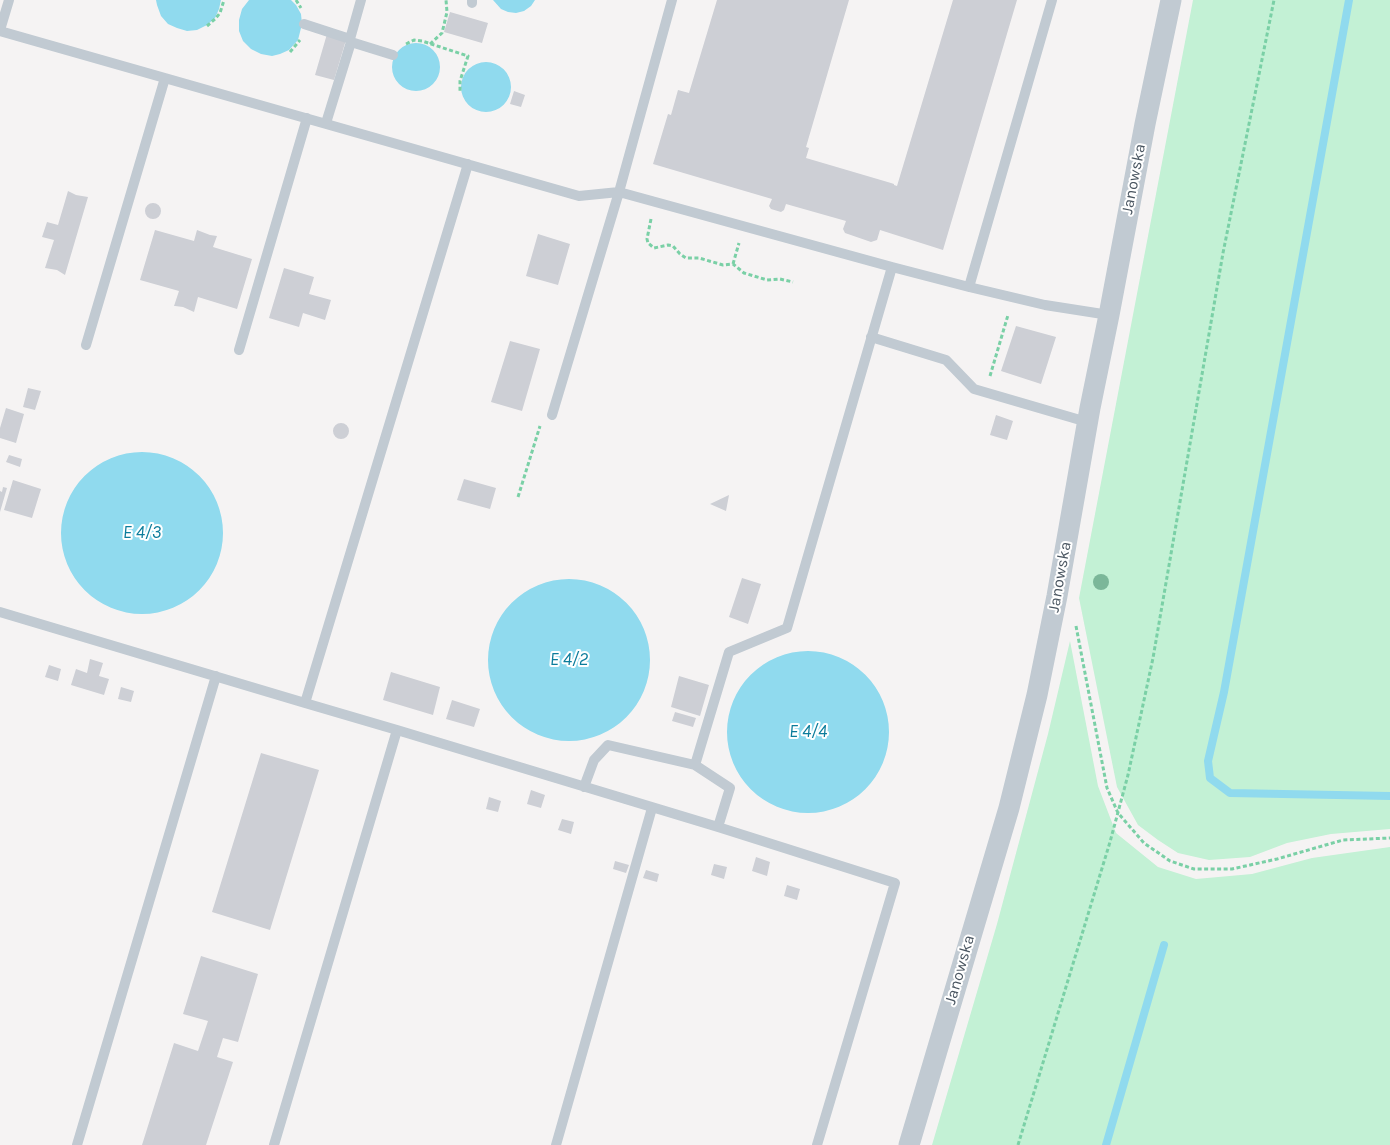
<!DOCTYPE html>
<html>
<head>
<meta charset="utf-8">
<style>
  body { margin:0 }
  canvas { display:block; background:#f5f3f3 }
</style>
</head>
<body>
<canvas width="1390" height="1145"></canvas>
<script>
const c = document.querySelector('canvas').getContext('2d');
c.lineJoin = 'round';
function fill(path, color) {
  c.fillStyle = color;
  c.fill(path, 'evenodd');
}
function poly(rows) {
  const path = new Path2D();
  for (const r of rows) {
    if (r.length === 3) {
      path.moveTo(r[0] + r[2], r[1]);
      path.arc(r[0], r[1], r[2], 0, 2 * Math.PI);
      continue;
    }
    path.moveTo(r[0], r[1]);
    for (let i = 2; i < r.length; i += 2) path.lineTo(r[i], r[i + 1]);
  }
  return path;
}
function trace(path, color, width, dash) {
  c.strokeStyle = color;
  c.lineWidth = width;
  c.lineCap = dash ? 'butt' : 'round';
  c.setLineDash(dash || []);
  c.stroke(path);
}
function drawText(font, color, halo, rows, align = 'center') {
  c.font = font + ' Karla,sans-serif';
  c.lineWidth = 4;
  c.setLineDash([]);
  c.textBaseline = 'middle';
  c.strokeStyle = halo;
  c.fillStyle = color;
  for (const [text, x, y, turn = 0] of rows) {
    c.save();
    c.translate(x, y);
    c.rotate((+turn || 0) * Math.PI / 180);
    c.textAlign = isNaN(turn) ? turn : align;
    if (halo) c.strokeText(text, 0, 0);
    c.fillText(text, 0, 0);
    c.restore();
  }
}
const green = poly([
  [1193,0,1390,0,1390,829,1331,834,1287,843,1250,857,1209,860,1178,853,1158,840,1138,825,1117,787,1079,598],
  [1070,641,1098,786,1116,833,1158,867,1196,879,1252,874,1312,858,1390,847,1390,1145,932,1145,997,924,1048,734]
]);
const water = poly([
  [156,0,221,0,219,9,215,18,207,25,197,30,187,31,177,28,168,24,161,16,157,5],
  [249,0,291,0,296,5,301,14,302,24,298,40,289,50,280,54,272,56,261,54,251,49,243,41,239,31,239,20,242,9],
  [493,0,535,0,531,6,524,11,516,13,508,12,501,9],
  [416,67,24],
  [486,87,25],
  [142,533,81],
  [569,660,81],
  [808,732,81]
]);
const stream = poly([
  [1349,0,1224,692,1208,761,1210,778,1230,793,1390,796],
  [1106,1145,1164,945]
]);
const building = poly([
  [717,0,849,0,806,147,809,148,806,158,891,183,894,184,894,185,897,186,953,0,1017,0,943,250,880,230,877,240,871,242,845,233,843,229,846,221,786,204,784,210,781,212,771,209,769,206,772,199,653,164,668,114,671,115,678,90,689,93],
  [450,12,488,23,482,43,444,32],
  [327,34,346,40,334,80,315,75],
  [514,91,525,95,521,107,510,104],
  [68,191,76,195,88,197,65,275,57,270,45,268,54,240,42,237,47,222,58,225],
  [153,211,8],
  [155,230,194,241,197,230,210,235,217,236,213,247,252,259,237,309,198,297,194,312,183,307,175,306,174,306,179,291,140,280],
  [538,234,570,244,558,285,526,276],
  [284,268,314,277,309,294,331,300,325,320,303,313,299,327,269,318],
  [1016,326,1056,337,1041,384,1001,371],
  [510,341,540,349,522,411,491,402],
  [28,388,41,391,35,410,23,407],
  [6,408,24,414,16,443,0,438,0,428],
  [996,415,1013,421,1007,440,990,435],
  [341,431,8],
  [9,455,22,459,20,467,6,462],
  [464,479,496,488,490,509,457,500],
  [13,480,41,489,32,518,4,510],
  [3,487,7,488,0,512,0,491,2,492],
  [729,495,726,511,710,504],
  [742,578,761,584,748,624,729,617],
  [90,659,103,663,99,676,109,679,104,695,71,685,76,669,87,673],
  [49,665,61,669,58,681,45,677],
  [391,672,440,687,433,715,383,700],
  [679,676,709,685,700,716,671,707],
  [121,687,134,691,131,702,118,699],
  [452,700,480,709,474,727,446,719],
  [675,712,696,718,693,727,672,721],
  [261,753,319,770,270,930,212,912],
  [531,790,545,795,541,808,527,804],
  [489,797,501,801,498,812,486,809],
  [562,819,574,822,571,834,558,830],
  [756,857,770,862,767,876,752,871],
  [615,861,629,865,626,873,613,869],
  [714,864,727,867,724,879,711,875],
  [646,870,659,874,657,882,643,878],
  [787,885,800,889,797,900,784,896],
  [201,956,258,974,238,1042,223,1038,217,1057,233,1062,206,1145,142,1145,174,1043,198,1051,208,1021,183,1014]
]);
const path = poly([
  [296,0,301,8],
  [207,26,215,19,220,13,224,0],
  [406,44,414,40,422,41,468,56,460,81,460,91],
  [430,44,442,33,447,12,446,0],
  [290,52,300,40],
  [651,219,647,239,648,243,654,248,668,245,673,246,680,254,686,258,699,258,723,265,733,264,744,273,767,280,780,279,793,282],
  [733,264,739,243],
  [990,376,1008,315],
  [518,497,540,426],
  [1076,626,1107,788,1118,813,1144,843,1170,861,1194,869,1232,869,1277,859,1343,840,1390,838],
  [1018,1145,1110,842,1128,775,1153,658,1223,253,1274,0]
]);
const service = poly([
  [1052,0,969,287,1045,305,1109,315],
  [472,3,472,0],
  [304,24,350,39],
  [0,30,9,0],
  [0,31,579,196,619,192,892,267,787,628,729,652,695,765,730,788,718,827],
  [351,42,393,55],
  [326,123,351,42,350,39,361,0],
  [892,267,969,287],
  [871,337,946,360,974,389,1087,422],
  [86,345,165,78],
  [239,350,307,118],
  [552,415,619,192,672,0],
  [0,612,305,703],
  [397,730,305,703,468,164],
  [584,787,594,760,608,745,695,765],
  [77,1145,216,676],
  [274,1145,397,730,718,827,895,883,817,1145],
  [556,1145,652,808]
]);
const minor = poly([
  [909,1145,1009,808,1037,695,1057,596,1090,408,1109,315,1145,124,1171,0]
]);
const trees = [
  [1101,582]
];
const streetNames = [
  ["Janowska",1134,179,-79],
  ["Janowska",1060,577,-80],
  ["Janowska",960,970,-74]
];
const waterNames = [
  ["E 4/3",142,533],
  ["E 4/2",569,660],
  ["E 4/4",808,732]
];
fill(green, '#c3f1d5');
fill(water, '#90daee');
trace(stream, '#90daee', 8);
fill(building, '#cdcfd5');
trace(path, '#7ad0a6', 3, [4, 2.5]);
trace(service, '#c1cad2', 10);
trace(minor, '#c1cad2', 21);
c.fillStyle = '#7bb799';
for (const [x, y] of trees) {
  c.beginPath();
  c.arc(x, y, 8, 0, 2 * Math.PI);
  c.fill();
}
drawText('16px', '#4a5661', '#fff', streetNames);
drawText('italic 18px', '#0c7c9b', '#fff', waterNames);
</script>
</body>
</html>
